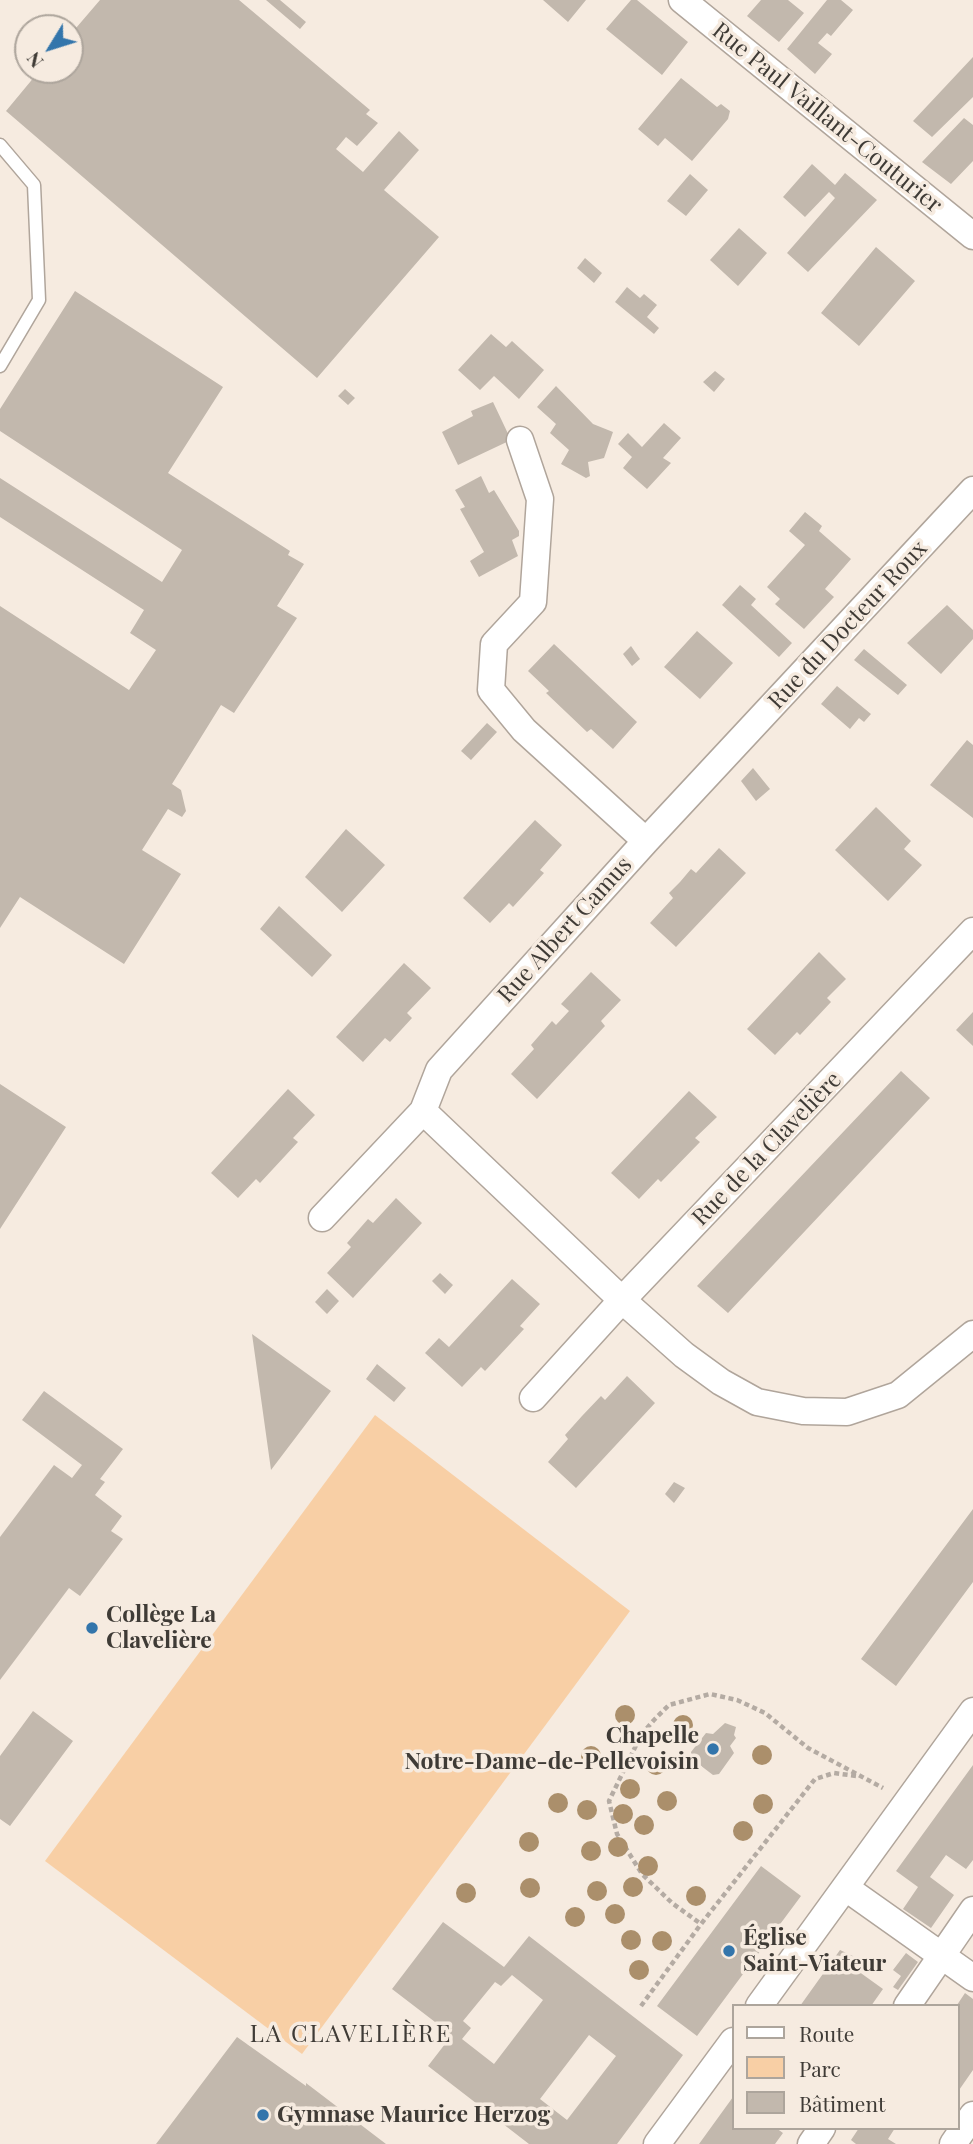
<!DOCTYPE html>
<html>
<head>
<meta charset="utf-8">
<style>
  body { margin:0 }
  #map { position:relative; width:973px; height:2144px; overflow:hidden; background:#f6ebe0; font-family:"Playfair Display",serif }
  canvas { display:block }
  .legend { position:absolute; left:732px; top:2004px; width:228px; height:126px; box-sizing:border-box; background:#f6ebe0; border:2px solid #ada59c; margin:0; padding:9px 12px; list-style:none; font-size:21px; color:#3f3b36 }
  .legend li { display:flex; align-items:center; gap:14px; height:35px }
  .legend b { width:35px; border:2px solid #ada59c }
  .north { position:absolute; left:14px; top:14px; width:70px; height:70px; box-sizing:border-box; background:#f6ebe0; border:2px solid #ada59c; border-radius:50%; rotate:232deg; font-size:19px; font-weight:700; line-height:28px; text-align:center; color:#3f3b36 }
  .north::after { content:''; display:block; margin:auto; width:24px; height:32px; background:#3375ab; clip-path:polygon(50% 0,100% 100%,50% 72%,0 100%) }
</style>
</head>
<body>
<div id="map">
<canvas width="973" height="2144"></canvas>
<ul class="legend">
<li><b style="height:9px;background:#fff"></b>Route</li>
<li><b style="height:19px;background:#f8cfa5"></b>Parc</li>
<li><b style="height:19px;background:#c2b8ad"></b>Bâtiment</li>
</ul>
<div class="north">N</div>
</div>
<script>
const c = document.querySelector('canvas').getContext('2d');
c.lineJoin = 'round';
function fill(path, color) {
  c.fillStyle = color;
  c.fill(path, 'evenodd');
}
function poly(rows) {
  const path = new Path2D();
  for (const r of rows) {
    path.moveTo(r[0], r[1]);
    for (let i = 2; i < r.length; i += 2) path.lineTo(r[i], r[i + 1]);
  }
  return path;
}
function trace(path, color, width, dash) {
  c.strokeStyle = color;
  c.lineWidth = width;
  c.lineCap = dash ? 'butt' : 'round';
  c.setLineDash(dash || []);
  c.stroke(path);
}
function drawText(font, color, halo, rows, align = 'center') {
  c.font = font + ' "Playfair Display",serif';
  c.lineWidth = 7;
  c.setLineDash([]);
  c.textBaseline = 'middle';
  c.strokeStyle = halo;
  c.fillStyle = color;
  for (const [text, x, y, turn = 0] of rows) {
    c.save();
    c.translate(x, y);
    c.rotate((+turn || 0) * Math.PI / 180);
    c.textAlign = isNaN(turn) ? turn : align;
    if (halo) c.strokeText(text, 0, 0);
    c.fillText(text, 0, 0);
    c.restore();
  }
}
const green = poly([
  [375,1415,630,1611,302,2054,45,1861]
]);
const building = poly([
  [100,0,239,0,370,110,366,114,378,123,357,146,346,137,336,149,363,172,399,131,419,150,384,190,439,237,317,378,6,111,40,70,70,70,70,35],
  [266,0,280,0,306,22,300,29],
  [543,0,586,0,568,22],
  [631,0,637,0,688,42,662,75,606,29],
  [761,0,788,0,804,13,779,42,747,16],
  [827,0,841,0,853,10,831,36,827,33,818,43,832,54,815,74,787,49],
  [973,57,973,97,932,137,913,121],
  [681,78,717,107,721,104,730,111,728,119,692,161,665,138,658,146,638,129],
  [964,118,973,125,973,161,951,184,922,162],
  [812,164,835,185,845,173,877,200,808,272,787,253,835,198,829,192,805,217,783,197],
  [690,174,708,190,686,216,667,201],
  [739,228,767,253,738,286,710,260],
  [876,247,915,281,859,346,821,313],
  [585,258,602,273,594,283,577,268],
  [627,287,640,298,644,294,657,305,647,317,659,328,654,334,615,302],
  [75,291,223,387,168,473,290,551,288,555,304,564,277,606,297,618,234,713,221,705,172,784,181,790,186,811,182,817,168,809,142,850,181,874,124,964,20,897,0,928,0,606,129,690,156,650,130,633,144,610,0,517,0,478,162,582,182,550,0,431,0,409],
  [491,334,506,347,512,341,544,370,519,399,494,376,480,390,458,370],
  [715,371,725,379,714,392,703,382],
  [556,386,593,424,613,432,604,458,588,462,590,476,586,478,561,464,569,450,550,433,556,424,537,407],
  [345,389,355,398,348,405,338,396],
  [493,402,511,440,458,465,442,432,473,416,471,411],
  [664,423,681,438,663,458,671,463,647,489,623,468,632,457,618,444,628,433,642,447],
  [481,476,489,493,494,490,519,531,519,536,512,540,518,556,479,577,470,561,484,552,460,509,465,507,455,490],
  [805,512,822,526,819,531,851,559,825,589,834,597,804,629,775,604,780,599,767,587,805,545,789,531],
  [740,585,756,599,751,605,792,643,779,657,722,605],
  [947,605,973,630,973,639,941,674,907,643],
  [697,631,733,663,700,699,664,667],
  [554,644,637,722,613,749,591,729,587,732,546,693,549,691,528,671],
  [631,646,640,659,632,666,623,654],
  [864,649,907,685,898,695,854,660],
  [837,686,871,714,864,722,859,718,850,729,821,704],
  [487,723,497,732,471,760,461,751],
  [967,740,973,745,973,818,930,785],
  [753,768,770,789,756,801,741,781],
  [876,807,911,841,904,849,922,865,888,901,835,850],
  [535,820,562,845,540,870,544,873,513,907,509,903,490,923,463,898],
  [346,829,385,865,342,912,305,877],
  [719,848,746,873,676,947,650,923,673,898,669,893,680,882,691,869,696,873],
  [279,906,332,955,312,977,260,929],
  [819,952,846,979,827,998,831,1002,800,1035,797,1032,775,1055,747,1029],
  [404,963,431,988,407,1013,412,1018,390,1042,385,1038,363,1062,336,1037],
  [591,972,621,1000,601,1021,605,1026,537,1099,511,1074,534,1049,531,1045,552,1021,556,1025,569,1011,561,1004],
  [973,1012,973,1046,956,1030],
  [901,1071,930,1098,728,1313,697,1286],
  [0,1084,66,1127,0,1229],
  [288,1089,315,1115,293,1138,298,1142,260,1183,256,1179,238,1198,211,1173],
  [689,1091,717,1117,695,1138,700,1142,661,1182,658,1179,639,1199,611,1173],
  [396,1198,422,1223,353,1298,327,1273,351,1247,347,1243,368,1219,373,1223],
  [440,1273,453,1285,445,1294,432,1281],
  [512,1279,540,1304,520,1326,524,1329,485,1371,481,1367,462,1387,425,1353,439,1338,449,1347],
  [327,1289,339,1301,327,1314,315,1302],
  [252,1334,331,1391,271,1470],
  [377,1364,406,1388,394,1402,366,1379],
  [627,1376,655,1403,576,1488,548,1462,568,1439,565,1435,582,1416,601,1396,605,1400],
  [44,1391,123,1449,100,1479,105,1482,95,1495,122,1516,111,1531,123,1539,80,1596,69,1588,0,1680,0,1537,54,1465,72,1478,82,1465,22,1420],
  [674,1482,685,1488,674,1503,665,1494],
  [973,1509,973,1582,896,1686,861,1659],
  [33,1711,73,1741,10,1826,0,1819,0,1756],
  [725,1723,736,1727,734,1735,736,1738,730,1746,734,1753,719,1774,713,1775,692,1759,691,1752,706,1733,713,1734],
  [973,1765,973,1860,966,1869,946,1855,930,1877,954,1895,931,1928,903,1909,918,1887,896,1871],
  [761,1866,801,1896,697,2036,657,2006],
  [443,1922,504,1967,529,1936,683,2055,617,2144,529,2144,428,2066,452,2035,392,1989],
  [512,1975,543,2000,494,2064,462,2039,471,2028,463,2021,495,1982,501,1986],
  [589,2035,616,2056,567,2120,540,2099],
  [840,1950,857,1958,851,1966,883,1989,871,2006,800,2006],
  [906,1953,918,1962,898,1990,893,1987,901,1976,893,1970],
  [965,1993,973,1999,973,2070,957,2093,957,2029,960,2025,957,2023,957,2005],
  [237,2037,306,2086,306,2083,386,2144,156,2144],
  [733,2097,733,2128,776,2128,783,2133,775,2144,699,2144],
  [859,2128,895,2128,888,2139,896,2144,856,2144,851,2140]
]);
const path = poly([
  [856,1776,834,1773,815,1779,701,1924,672,1903,642,1874,617,1834,609,1801,641,1735,654,1720,669,1705,710,1694,737,1700,765,1713,808,1748,883,1788],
  [641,2006,701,1924]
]);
const service = poly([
  [0,145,34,185,39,300,0,366]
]);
const minor = poly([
  [682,0,973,236],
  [520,440,540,499,533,602,494,644,491,690,524,730,646,841],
  [973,490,646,841,439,1070,423,1111,622,1300,684,1355,721,1382,757,1402,803,1411,847,1412,898,1395,973,1334],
  [322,1218,423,1111],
  [533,1398,622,1300,973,931],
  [846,1888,973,1978],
  [759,2006,973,1711],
  [907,2006,973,1910],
  [657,2144,733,2041],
  [811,2144,822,2128],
  [953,2144,973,2115]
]);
const trees = [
  [625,1715],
  [683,1725],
  [762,1755],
  [591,1756],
  [656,1765],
  [630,1789],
  [667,1801],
  [558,1803],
  [763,1804],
  [587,1810],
  [623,1814],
  [644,1825],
  [743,1831],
  [529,1842],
  [618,1847],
  [591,1851],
  [648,1866],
  [633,1887],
  [530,1888],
  [597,1891],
  [466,1893],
  [696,1896],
  [615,1914],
  [575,1917],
  [631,1940],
  [662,1941],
  [639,1970]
];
const markers = [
  [92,1628,7,"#3375ab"],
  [713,1749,7,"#3375ab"],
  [729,1951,7,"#3375ab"],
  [263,2115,7,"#3375ab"]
];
const streetNames = [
  ["Rue Paul Vaillant-Couturier",827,118,39],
  ["Rue du Docteur Roux",848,625,-47],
  ["Rue Albert Camus",565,930,-48],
  ["Rue de la Clavelière",767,1149,-46]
];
const poiNames = [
  ["Collège La",106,1615],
  ["Clavelière",106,1641],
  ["Chapelle",699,1736,"right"],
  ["Notre-Dame-de-Pellevoisin",699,1762,"right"],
  ["Église",743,1938],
  ["Saint-Viateur",743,1964],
  ["Gymnase Maurice Herzog",277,2115]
];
const neighbourhoodNames = [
  ["LA CLAVELIÈRE",351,2035]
];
fill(green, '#f8cfa5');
fill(building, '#c2b8ad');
trace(service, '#b0a59b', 15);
trace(minor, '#b0a59b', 29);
trace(path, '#b4aba3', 4.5, [5, 3.5]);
trace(service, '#fff', 12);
trace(minor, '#fff', 26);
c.fillStyle = '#ab8f6b';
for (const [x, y] of trees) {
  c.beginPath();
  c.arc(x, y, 10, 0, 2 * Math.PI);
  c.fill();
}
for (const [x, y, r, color] of markers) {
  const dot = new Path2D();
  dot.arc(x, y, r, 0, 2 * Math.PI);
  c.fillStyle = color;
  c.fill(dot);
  trace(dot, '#f6ebe0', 2.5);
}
drawText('23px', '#3f3b36', '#f6ebe0', streetNames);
drawText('bold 23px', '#3f3b36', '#f6ebe0', poiNames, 'left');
c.letterSpacing = '2px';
drawText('24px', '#3f3b36', '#f6ebe0', neighbourhoodNames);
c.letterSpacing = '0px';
</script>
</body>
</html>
